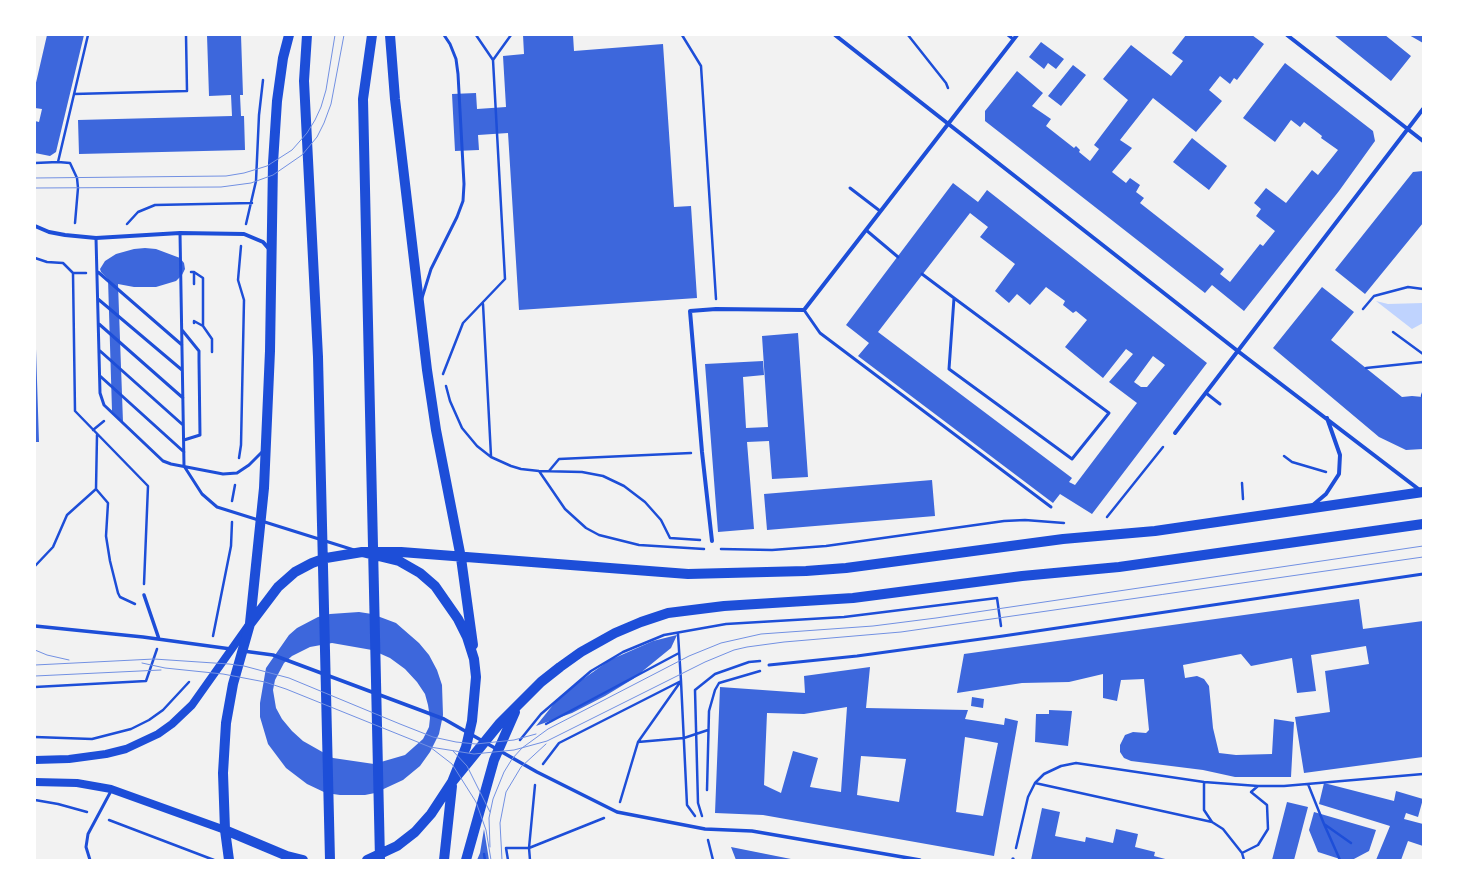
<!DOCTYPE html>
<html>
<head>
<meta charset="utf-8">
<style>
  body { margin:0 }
  #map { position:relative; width:1458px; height:895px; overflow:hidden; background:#f2f2f2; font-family:"Fira Sans",sans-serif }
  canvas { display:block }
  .frame { position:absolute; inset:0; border:36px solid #fff; pointer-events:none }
</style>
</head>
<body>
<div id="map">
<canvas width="1458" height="895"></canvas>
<div class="frame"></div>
</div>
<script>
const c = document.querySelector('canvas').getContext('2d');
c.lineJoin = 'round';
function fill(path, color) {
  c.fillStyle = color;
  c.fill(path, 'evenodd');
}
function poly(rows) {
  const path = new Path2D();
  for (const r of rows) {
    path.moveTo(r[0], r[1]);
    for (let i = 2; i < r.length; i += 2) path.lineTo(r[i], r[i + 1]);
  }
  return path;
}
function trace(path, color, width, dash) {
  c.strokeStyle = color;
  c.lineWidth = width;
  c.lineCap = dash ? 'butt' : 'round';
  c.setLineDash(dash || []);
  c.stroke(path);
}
const water = poly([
  [1376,301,1388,304,1423,303,1423,323,1412,329]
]);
const building = poly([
  [47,35,84,35,56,152,50,156,35,153,35,121,39,122,42,109,35,108,35,87],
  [207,35,241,35,243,95,240,95,241,116,244,116,245,150,79,154,78,120,232,116,231,95,209,96],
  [523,35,573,35,574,51,663,44,674,207,691,206,697,298,519,310,508,133,478,135,479,150,455,151,452,94,476,93,477,109,506,107,503,56,524,54],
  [1186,35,1252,35,1264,44,1237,80,1234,78,1230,84,1220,76,1209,90,1222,101,1196,132,1153,98,1120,140,1132,148,1112,172,1126,183,1130,178,1140,185,1136,192,1144,198,1140,203,1224,269,1220,274,1230,282,1260,244,1263,246,1275,231,1256,216,1261,209,1254,203,1266,188,1286,203,1312,170,1318,175,1338,150,1321,138,1322,136,1304,122,1300,127,1291,120,1275,142,1243,118,1285,63,1373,131,1375,141,1339,191,1244,311,1212,285,1205,293,985,121,985,111,1017,71,1043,93,1032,106,1051,119,1046,126,1074,148,1076,146,1080,150,1079,152,1090,161,1099,149,1094,145,1128,100,1103,79,1131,45,1171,76,1183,61,1172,53],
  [1334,35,1385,35,1411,56,1391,81],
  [1409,35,1423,35,1423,43],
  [1041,42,1064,59,1056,69,1048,63,1044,69,1029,57],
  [1073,65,1086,75,1061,106,1048,96],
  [1192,138,1227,166,1209,190,1173,162],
  [1423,171,1423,223,1365,294,1335,270,1413,172],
  [953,183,978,202,987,190,1207,363,1092,514,1060,494,1053,503,858,356,869,343,846,325],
  [970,213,988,227,980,237,1015,264,995,291,1009,303,1017,294,1030,305,1046,287,1065,301,1063,305,1073,313,1076,311,1087,320,1065,347,1103,378,1126,349,1133,354,1109,382,1137,403,1075,485,1069,482,1072,478,878,332],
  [1153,356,1165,365,1147,387,1141,387,1134,382],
  [145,248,156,249,180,258,184,263,185,269,182,275,176,281,156,287,134,287,118,284,123,422,112,411,108,279,101,272,100,269,105,261,116,254,134,249],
  [1322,287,1354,312,1331,340,1402,397,1412,396,1423,397,1423,449,1406,450,1379,437,1273,348],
  [35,318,39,442,35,442],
  [798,333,808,477,772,479,769,441,747,442,754,529,718,532,705,364,763,361,764,375,743,377,746,428,768,427,762,336],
  [932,480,935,516,767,530,764,494],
  [1359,599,1363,629,1423,621,1423,757,1304,773,1295,717,1330,712,1325,671,1369,664,1366,646,1311,655,1316,691,1297,693,1292,658,1251,666,1241,654,1183,665,1185,678,1197,676,1204,679,1209,686,1213,728,1219,753,1236,755,1272,754,1274,719,1294,722,1291,777,1235,777,1203,770,1131,761,1124,758,1120,752,1120,745,1125,735,1133,732,1146,733,1149,730,1144,679,1121,680,1117,701,1103,698,1103,674,1069,682,1022,683,957,693,964,654],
  [359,612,372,614,396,623,419,643,429,655,437,670,442,685,443,715,439,734,430,752,420,766,403,780,375,793,365,795,340,795,326,793,307,784,286,768,268,744,260,717,260,703,266,668,289,635,297,628,318,617,330,614],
  [332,643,372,650,390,658,405,669,417,682,425,694,428,705,430,718,429,727,423,739,405,755,374,764,333,758,303,741,292,731,282,719,276,708,273,690,275,680,284,663,292,656,310,647],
  [677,635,671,648,633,679,605,696,572,713,536,726,557,700,576,684,610,660,653,641],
  [870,667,866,708,968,710,965,719,1004,725,1005,718,1018,721,994,856,763,815,715,813,720,687,805,693,804,676],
  [847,707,841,792,810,787,818,758,793,751,781,793,764,785,767,713,804,714],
  [965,737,998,743,983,816,956,812],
  [861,756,906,759,899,802,857,795],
  [972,697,984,699,983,708,971,706],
  [1049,710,1072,711,1068,746,1035,742,1036,714,1049,714],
  [1324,783,1394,801,1396,791,1423,799,1418,817,1406,813,1404,819,1423,824,1423,846,1408,841,1401,860,1376,860,1390,826,1319,804],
  [1287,802,1308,807,1294,860,1272,860],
  [1042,808,1060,812,1055,836,1085,842,1086,837,1113,843,1116,829,1138,834,1135,847,1155,852,1154,856,1169,860,1031,860],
  [1314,812,1376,830,1369,851,1352,860,1343,860,1318,852,1309,830],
  [484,829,489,860,477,860,480,853],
  [731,847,791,859,790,860,736,860]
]);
const path = poly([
  [682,35,701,66,716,299],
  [908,35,946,83,948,88],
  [493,60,511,35],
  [74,94,187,91,186,35],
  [58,162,70,163,77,178,78,188,75,223],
  [35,163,58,162,88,35],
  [127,224,138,212,155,205,252,203],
  [246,224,256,181,259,115,263,80],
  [35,258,47,262,63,263,73,273,75,411,148,486,144,584],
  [191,272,194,272,203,278,203,326,212,339,212,352],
  [73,273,86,273],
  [194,284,194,272],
  [483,304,491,456],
  [1363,309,1374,296,1408,287,1423,289],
  [194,323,194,321,203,326],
  [1393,332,1423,354],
  [1366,368,1423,362],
  [443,374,463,323,505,279,493,60,476,35],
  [446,386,450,401,462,428,477,446,491,457,511,466,521,469,539,471,582,472,603,476,624,486,645,502,661,520,670,538,700,540],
  [1422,396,1423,393],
  [93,430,104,421],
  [97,435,96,489,108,503,106,536,110,561,118,593,120,597,135,604],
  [1284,456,1292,462,1326,472],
  [239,458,241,445,244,300,238,280,241,246],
  [539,471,565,509,586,528,599,535,639,545,704,549],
  [549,471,559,459,691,453],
  [1242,483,1243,499],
  [232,501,235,485],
  [1107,517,1163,447],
  [721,549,772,550,826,546,1004,521,1025,520,1064,523],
  [35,566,53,547,67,515,96,489],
  [213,636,231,546,232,522],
  [35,687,146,681,157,649],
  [546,724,679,653],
  [35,737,92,739,131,729,149,720,163,710,189,682],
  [520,740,541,714,591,671,623,652,664,635,726,624,844,617,997,598,1001,626],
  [638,742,684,738,708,730],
  [543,764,559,743,681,681,678,634],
  [1204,782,1204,810,1212,822,1223,829,1242,853,1244,860],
  [1035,783,1212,822],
  [1308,784,1324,824,1351,843],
  [707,790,709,711,715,690,719,683,760,671],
  [35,800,58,804,87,812],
  [620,802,638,742,681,681,687,805,695,816],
  [702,816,698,803,695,690,715,674,749,662,760,661],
  [109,820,214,860],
  [1324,824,1340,860],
  [708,840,713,860],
  [1016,848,1028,797,1035,783,1044,774,1061,766,1076,763,1204,782,1258,786,1284,786,1423,774],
  [1242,853,1258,845,1268,829,1267,805,1251,792,1258,786],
  [484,854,485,860],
  [508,860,506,848,529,848,535,785],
  [530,860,529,848,604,818]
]);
const service = poly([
  [1008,35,1013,39],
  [850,188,880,211],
  [866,230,898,257],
  [180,233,184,466,202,494,217,507,354,550],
  [96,238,100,393,104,405,163,461,171,464,223,474,237,473,249,465,262,452],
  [98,272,182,345],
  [922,274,954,298,1109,413,1072,459,949,369,954,298],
  [422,298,431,269,457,217,463,201,464,184,458,74,456,59,450,44,444,35],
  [98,299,182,370],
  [804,310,820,333,1051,507],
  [99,324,183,398],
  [182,330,199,351,199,361,200,435,184,440],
  [99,350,183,425],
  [100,376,184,452],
  [1206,393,1220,404],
  [769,665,857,656,1003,636,1423,574],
  [90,860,86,847,88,834,111,791]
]);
const pedestrian = poly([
  [144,595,159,639],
  [35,626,143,637,231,649],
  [243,651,273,655,444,719,537,772,617,812,705,829,752,831,920,860],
  [1013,860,1013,859]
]);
const minor = poly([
  [835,35,1239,352,1421,491],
  [1287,35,1423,141],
  [35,226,49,232,65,235,96,238,180,233,244,234,263,242,270,250],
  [1175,433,1423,109],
  [1313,505,1326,494,1339,474,1340,455,1327,418],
  [712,541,702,452,690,311,716,309,804,310,1017,35]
]);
const secondary = poly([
  [35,760,69,759,106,754,126,749,158,734,172,724,192,705,248,626],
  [35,782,77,783,111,789,225,830]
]);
const primary = poly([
  [307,35,304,81,318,357,330,860],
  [372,35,363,99,380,860],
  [390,35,395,99,427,370,436,430,461,558,473,645],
  [362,552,401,552,688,574,806,571,846,568,1063,539,1155,531,1423,492],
  [250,623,264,488,270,351,273,163,277,101,283,58,289,35],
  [452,782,500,723,541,682,560,667,581,652,615,633,641,622,668,613,724,606,853,598,1022,576,1119,567,1423,524],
  [225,830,287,856,303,860],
  [229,860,225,830,223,773,226,723,233,684,250,624,278,587,295,572,312,563,326,558,362,552,399,561,420,573,435,586,458,619,467,637,474,659,476,677,472,721,466,747,452,782,431,814,415,832,397,846,367,860],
  [444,860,452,786],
  [466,860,494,760,515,712]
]);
const tram = poly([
  [35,178,226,176,244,173,267,166,292,150,307,133,315,120,321,107,326,90,335,35],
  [35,188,221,187,251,183,273,175,302,155,317,137,324,123,331,104,344,35],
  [35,650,47,655,69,660],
  [142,663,165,668,223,674,265,682,286,689,430,747,452,764,476,802,486,830,491,860],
  [35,665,154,659,229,664,244,666,289,678,400,724,433,737,456,742,476,744,514,740,536,734],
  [35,676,161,670],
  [430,747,474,754,514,750,547,741,705,662,734,650,747,647,784,642,901,632,1423,557],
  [453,751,467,766,490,812],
  [490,847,489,818,493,799,504,772,512,759,522,748,548,729,689,656,721,643,761,634,873,626,936,618,1423,546],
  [502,860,500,823,506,792,521,767,546,744]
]);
fill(water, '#bfd3fe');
fill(building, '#3d67dc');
trace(path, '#1d4ed8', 2.5);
trace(service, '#1d4ed8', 3);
trace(pedestrian, '#1d4ed8', 3.5);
trace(minor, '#1d4ed8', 4);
trace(secondary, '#1d4ed8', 8);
trace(primary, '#1d4ed8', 10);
trace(tram, '#7290e2', 1);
</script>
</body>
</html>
